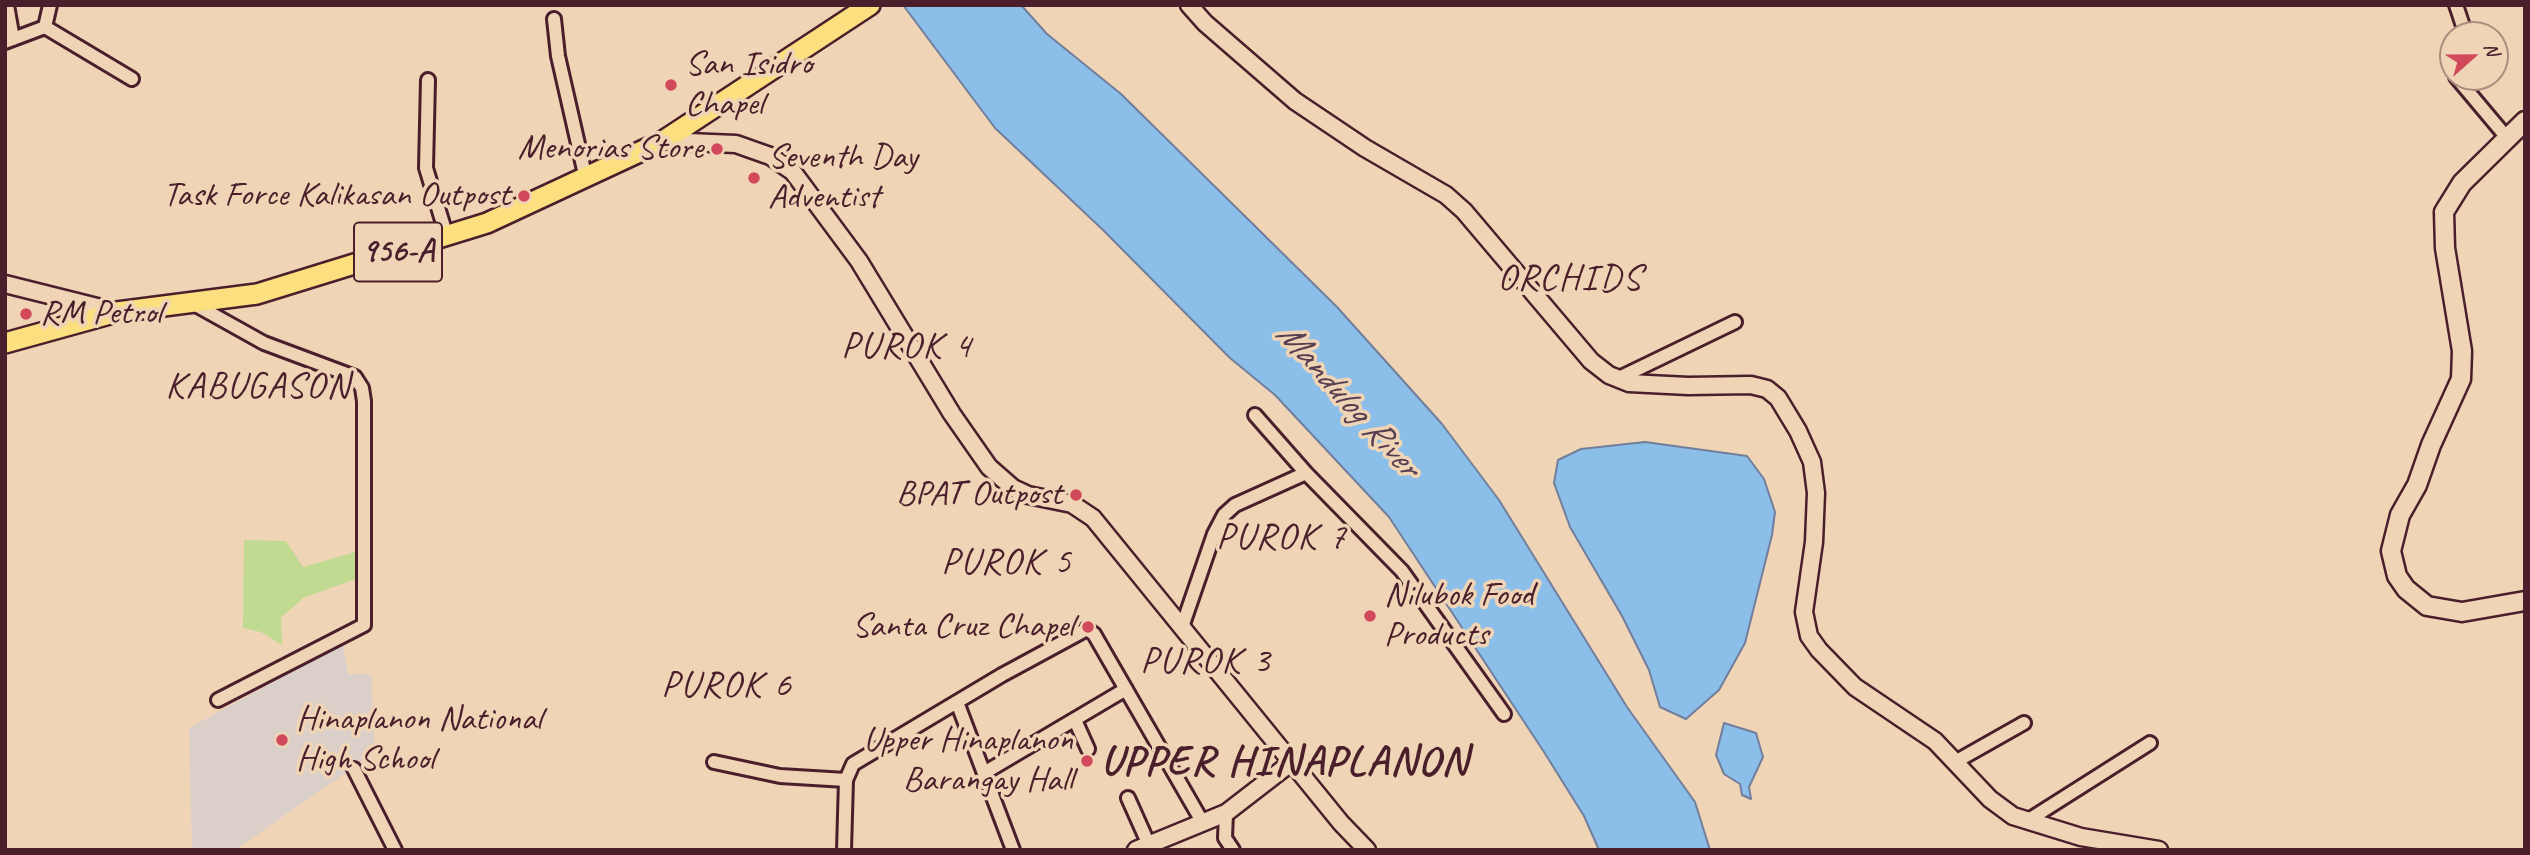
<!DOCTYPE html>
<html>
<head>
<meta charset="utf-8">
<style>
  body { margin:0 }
  #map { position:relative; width:2530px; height:855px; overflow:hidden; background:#efd4b6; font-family:Caveat,sans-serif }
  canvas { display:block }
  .frame { position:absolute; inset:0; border:7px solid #4a1f2b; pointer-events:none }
  .north { position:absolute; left:2439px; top:21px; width:70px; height:70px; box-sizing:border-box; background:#efd4b6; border:2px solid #ad8c7e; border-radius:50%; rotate:69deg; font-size:19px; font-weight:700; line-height:28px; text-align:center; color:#4a1f2b }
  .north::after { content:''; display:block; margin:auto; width:24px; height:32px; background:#d1495b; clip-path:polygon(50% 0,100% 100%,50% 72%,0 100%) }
</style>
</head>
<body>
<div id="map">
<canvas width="2530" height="855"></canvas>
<div class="frame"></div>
<div class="north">N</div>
</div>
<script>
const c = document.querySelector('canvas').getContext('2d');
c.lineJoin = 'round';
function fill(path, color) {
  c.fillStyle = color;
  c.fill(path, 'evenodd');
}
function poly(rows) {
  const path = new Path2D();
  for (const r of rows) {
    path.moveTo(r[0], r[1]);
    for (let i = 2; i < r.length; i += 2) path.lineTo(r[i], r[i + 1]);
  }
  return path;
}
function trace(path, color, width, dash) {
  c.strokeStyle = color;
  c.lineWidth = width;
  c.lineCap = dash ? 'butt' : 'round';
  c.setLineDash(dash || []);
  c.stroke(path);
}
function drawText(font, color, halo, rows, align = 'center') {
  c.font = font + ' Caveat,sans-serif';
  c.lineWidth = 7;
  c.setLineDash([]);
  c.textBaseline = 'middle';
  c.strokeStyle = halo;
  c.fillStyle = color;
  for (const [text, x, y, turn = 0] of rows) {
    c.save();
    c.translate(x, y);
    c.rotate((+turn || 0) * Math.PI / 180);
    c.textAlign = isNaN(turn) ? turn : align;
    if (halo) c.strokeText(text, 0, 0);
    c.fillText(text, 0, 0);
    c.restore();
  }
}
const built = poly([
  [343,644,348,674,371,674,375,752,235,850,192,850,189,728]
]);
const green = poly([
  [244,540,286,541,303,567,359,551,358,578,303,598,281,618,282,645,261,632,243,628]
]);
const water = poly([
  [903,5,1021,5,1047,34,1121,94,1337,307,1442,424,1499,500,1627,707,1695,802,1710,850,1599,850,1584,816,1544,752,1389,517,1275,395,1230,358,1103,230,995,128,903,5],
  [1645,442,1747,456,1764,479,1775,512,1772,535,1745,643,1719,690,1686,719,1660,707,1649,670,1622,616,1570,527,1554,483,1558,460,1581,449,1645,442],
  [1724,723,1756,733,1763,757,1749,787,1751,799,1742,795,1740,784,1724,774,1716,755,1724,723]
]);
const minor = poly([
  [7,5,13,39],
  [50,5,45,27,132,79],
  [2456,5,2466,35],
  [554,19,558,56,586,179],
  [5,42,45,27],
  [2456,77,2508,139],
  [428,80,426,168,447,237],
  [194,304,264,343,355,377,362,388,364,401,364,625,218,700],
  [1617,379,1735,322],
  [1255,415,1306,473,1402,571,1504,714],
  [1182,627,1214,534,1224,515,1235,505,1306,473],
  [957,702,1013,850],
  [1075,720,1088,749],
  [714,762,780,776,846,780],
  [1955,762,2024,723],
  [354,769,395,850],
  [984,773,1126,689],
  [1128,798,1149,845],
  [1226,813,1225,838,1233,850],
  [2027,821,2150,743],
  [844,850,846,780,853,764,1002,675,1087,629,1094,634,1203,823]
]);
const tertiary = poly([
  [1189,5,1205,23,1295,101,1365,148,1446,195,1464,211,1591,361,1609,375,1629,383,1688,386,1751,385,1767,389,1778,398,1798,431,1812,462,1816,493,1814,542,1804,612,1809,636,1819,650,1855,687,1935,741,1990,799,2013,816,2081,837,2159,850],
  [663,141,736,144,770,156,793,172,859,261,952,414,989,467,1013,488,1028,495,1072,504,1093,518,1341,823,1367,850],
  [5,284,117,312],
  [1136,850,1226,813,1292,762]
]);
const secondary = poly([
  [2525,121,2462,183,2444,212,2445,248,2462,351,2461,379,2431,445,2417,485,2400,515,2391,551,2397,576,2406,589,2427,606,2462,612,2525,601]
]);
const primary = poly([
  [5,343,117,312,257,294,487,223,663,141,870,5]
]);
const markers = [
  [671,85,7,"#d1495b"],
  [717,149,7,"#d1495b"],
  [754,178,7,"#d1495b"],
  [524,196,7,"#d1495b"],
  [26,314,7,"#d1495b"],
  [1076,495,7,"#d1495b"],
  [1370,616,7,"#d1495b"],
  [1088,627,7,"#d1495b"],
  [282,740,7,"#d1495b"],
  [1087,761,7,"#d1495b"]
];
const shields = [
  [398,252,88]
];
const shieldNames = [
  ["956-A",398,252]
];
const poiNames = [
  ["San Isidro",685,65],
  ["Chapel",685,105],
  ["Menorias Store",703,149,"right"],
  ["Seventh Day",768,158],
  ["Adventist",768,198],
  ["Task Force Kalikasan Outpost",510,196,"right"],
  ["RM Petrol",40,314],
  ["BPAT Outpost",1062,495,"right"],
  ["Nilubok Food",1384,596],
  ["Products",1384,636],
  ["Santa Cruz Chapel",1074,627,"right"],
  ["Hinaplanon National",296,720],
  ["High School",296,760],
  ["Upper Hinaplanon",1073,741,"right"],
  ["Barangay Hall",1073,781,"right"]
];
const neighbourhoodNames = [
  ["ORCHIDS",1570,279],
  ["PUROK 4",907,347],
  ["KABUGASON",258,387],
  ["PUROK 7",1282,538],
  ["PUROK 5",1007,563],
  ["PUROK 3",1206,662],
  ["PUROK 6",727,686]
];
const waterNames = [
  ["Mandulog River",1347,400,48]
];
const districtNames = [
  ["UPPER HINAPLANON",1285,763]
];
fill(built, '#dbd0c9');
fill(green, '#c0da91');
fill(water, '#8bbee8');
trace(water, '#717e9c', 2);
trace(minor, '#4a1f2b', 18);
trace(tertiary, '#4a1f2b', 21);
trace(secondary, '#4a1f2b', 23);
trace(primary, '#4a1f2b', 24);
trace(minor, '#efd4b6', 12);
trace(tertiary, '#efd4b6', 16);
trace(secondary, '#efd4b6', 18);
trace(primary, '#fce080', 19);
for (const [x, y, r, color] of markers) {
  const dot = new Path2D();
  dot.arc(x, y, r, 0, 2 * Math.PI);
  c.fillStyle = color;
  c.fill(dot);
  trace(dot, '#efd4b6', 2.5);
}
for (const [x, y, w] of shields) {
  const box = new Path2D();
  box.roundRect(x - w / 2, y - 29.5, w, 59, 5);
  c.fillStyle = '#efd4b6';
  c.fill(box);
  trace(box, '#4a1f2b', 2);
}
drawText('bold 33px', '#4a1f2b', null, shieldNames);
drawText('35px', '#4a1f2b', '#efd4b6', poiNames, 'left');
c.letterSpacing = '2px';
drawText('37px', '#4a1f2b', '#efd4b6', neighbourhoodNames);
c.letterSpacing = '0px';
drawText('italic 37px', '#573f51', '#efd4b6', waterNames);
c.letterSpacing = '2px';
drawText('bold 42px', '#4a1f2b', '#efd4b6', districtNames);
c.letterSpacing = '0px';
</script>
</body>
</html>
